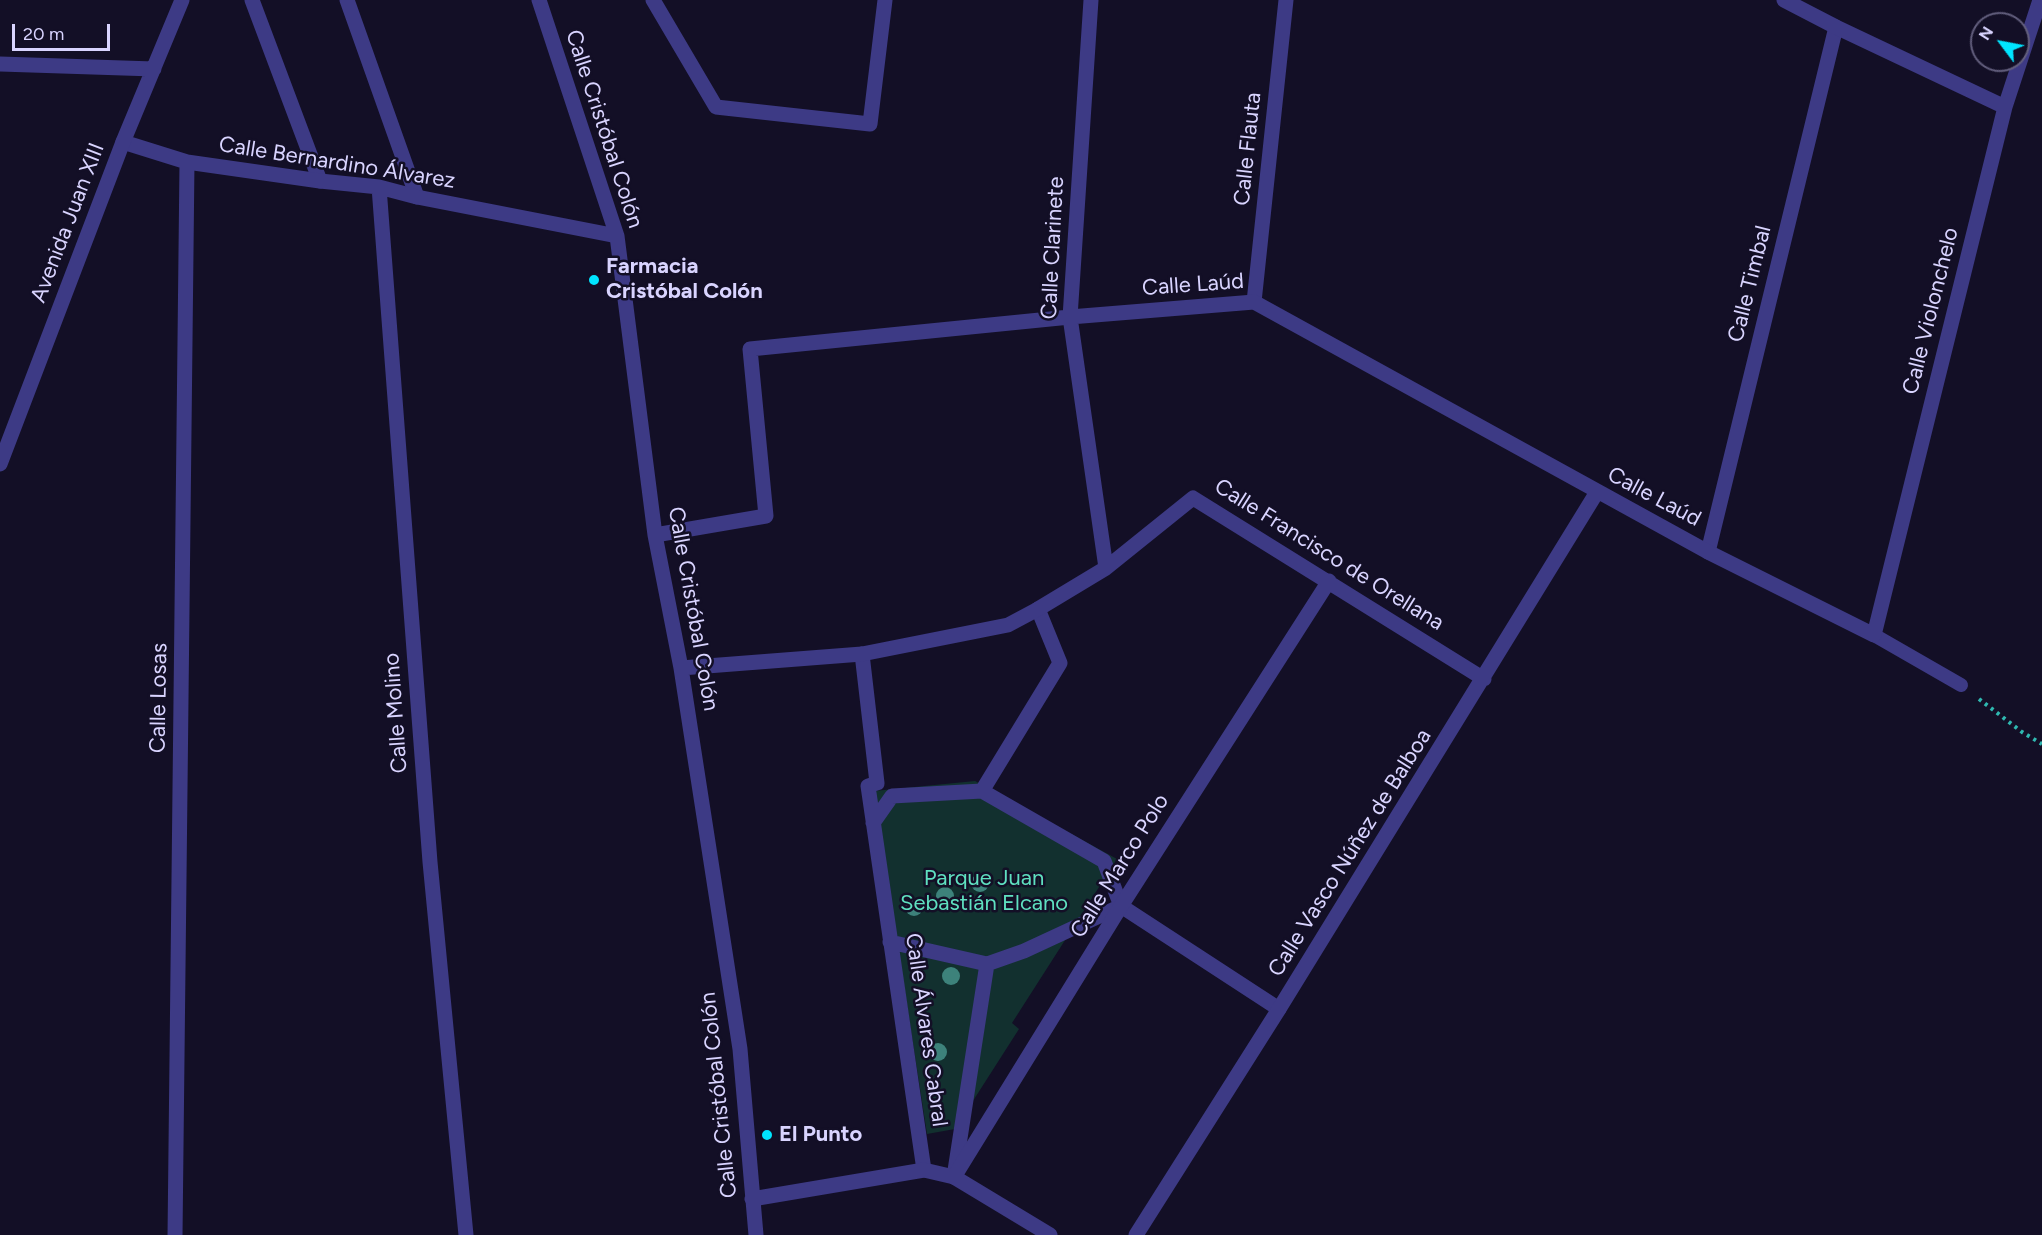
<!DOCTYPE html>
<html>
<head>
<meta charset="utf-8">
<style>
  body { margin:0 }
  #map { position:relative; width:2042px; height:1235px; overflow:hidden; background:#130f26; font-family:Figtree,sans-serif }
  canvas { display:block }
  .north { position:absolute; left:1970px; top:12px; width:60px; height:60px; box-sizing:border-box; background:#130f26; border:2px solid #625e7d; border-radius:50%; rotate:302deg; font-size:16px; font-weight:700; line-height:24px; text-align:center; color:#d9d4ff }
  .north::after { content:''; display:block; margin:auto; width:21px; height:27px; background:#00e5ff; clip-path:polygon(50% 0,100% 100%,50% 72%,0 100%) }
  .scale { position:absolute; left:12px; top:24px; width:98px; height:27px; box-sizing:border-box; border:3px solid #d9d4ff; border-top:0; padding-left:8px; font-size:18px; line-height:21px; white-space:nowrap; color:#d9d4ff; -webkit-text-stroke:4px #130f26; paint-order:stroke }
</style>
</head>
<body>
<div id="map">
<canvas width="2042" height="1235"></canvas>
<div class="north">N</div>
<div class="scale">20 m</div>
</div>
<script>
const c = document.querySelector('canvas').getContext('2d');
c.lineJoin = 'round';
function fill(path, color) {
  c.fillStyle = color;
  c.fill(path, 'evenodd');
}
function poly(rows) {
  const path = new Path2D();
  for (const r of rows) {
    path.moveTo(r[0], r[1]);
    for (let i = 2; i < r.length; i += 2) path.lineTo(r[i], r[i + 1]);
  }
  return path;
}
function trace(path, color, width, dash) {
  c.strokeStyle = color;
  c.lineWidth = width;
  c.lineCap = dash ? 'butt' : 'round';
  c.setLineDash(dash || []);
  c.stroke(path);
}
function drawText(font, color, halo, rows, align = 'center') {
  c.font = font + ' Figtree,sans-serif';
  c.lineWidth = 5;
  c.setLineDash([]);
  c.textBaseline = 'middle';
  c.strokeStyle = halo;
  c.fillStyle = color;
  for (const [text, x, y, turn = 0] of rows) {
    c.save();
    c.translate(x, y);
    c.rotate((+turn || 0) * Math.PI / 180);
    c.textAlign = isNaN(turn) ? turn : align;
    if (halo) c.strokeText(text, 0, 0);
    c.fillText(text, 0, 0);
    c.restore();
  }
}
const green = poly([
  [975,781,1117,859,1012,1023,1019,1029,955,1129,927,1134,874,791]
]);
const path = poly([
  [1979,699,2022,732,2042,744]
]);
const service = poly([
  [1874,635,1961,685]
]);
const pedestrian = poly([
  [252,0,320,181],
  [347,0,417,197],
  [1254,302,1286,0],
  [1708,552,1836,27],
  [862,654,877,783,868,786,924,1170],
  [982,791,1060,663,1038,609],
  [873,823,892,796,982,791,1104,861,1121,906,1279,1009],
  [890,942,987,964,954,1177],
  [987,964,1024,951,1121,906]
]);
const minor = poly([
  [539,0,617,236,655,535,681,668,740,1049,756,1235],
  [653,0,716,107,870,124,885,0],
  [1091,0,1070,317,1106,568],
  [1784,0,1836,27,2005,107],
  [123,142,187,162,320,181,379,187,417,197,617,236],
  [379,187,430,862,466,1235],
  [655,535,766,516,750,349,1070,317,1254,302,1708,552,1874,635,2005,107,2040,0],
  [681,668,862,654,1008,625,1038,609,1106,568,1193,498,1484,679],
  [954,1177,1121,906,1329,581],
  [752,1199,924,1170,954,1177,1050,1235],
  [175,1235,187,162],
  [1136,1235,1279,1009,1597,492]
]);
const tertiary = poly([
  [0,64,154,69],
  [0,464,123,142,182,0]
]);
const trees = [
  [980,883],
  [945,896],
  [914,907],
  [951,976],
  [938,1052]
];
const markers = [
  [594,280,6,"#00e5ff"],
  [767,1135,6,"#00e5ff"]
];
const streetNames = [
  ["Calle Cristóbal Colón",604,129,72],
  ["Calle Flauta",1248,149,-84],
  ["Calle Bernardino Álvarez",337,163,9],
  ["Avenida Juan XIII",68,223,-69],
  ["Calle Clarinete",1053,248,-87],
  ["Calle Timbal",1750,284,-76],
  ["Calle Laúd",1193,285,-4],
  ["Calle Violonchelo",1931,311,-76],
  ["Calle Laúd",1654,497,28],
  ["Calle Francisco de Orellana",1329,555,32],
  ["Calle Cristóbal Colón",693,609,80],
  ["Calle Losas",159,698,-89],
  ["Calle Molino",396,713,-94],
  ["Calle Vasco Núñez de Balboa",1350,853,-58],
  ["Calle Marco Polo",1120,866,-58],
  ["Calle Álvares Cabral",926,1030,82],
  ["Calle Cristóbal Colón",719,1095,-96]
];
const poiNames = [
  ["Farmacia",606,267],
  ["Cristóbal Colón",606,292],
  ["El Punto",779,1135]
];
const parkNames = [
  ["Parque Juan",984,879],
  ["Sebastián Elcano",984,904]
];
fill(green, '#12302f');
trace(path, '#2fb8b0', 4, [3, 4.5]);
trace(service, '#3d3a85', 14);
trace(pedestrian, '#3d3a85', 15);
trace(minor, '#3d3a85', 15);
trace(tertiary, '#3d3a85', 15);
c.fillStyle = '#3d827b';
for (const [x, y] of trees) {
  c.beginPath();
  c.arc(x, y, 9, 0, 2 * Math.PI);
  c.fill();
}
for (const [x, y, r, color] of markers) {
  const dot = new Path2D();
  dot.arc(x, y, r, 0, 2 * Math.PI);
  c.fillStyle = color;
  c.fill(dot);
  trace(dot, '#130f26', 2);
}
drawText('22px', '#d9d4ff', '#130f26', streetNames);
drawText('bold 22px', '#d9d4ff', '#130f26', poiNames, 'left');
drawText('22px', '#5fe0c0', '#130f26', parkNames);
</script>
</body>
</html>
